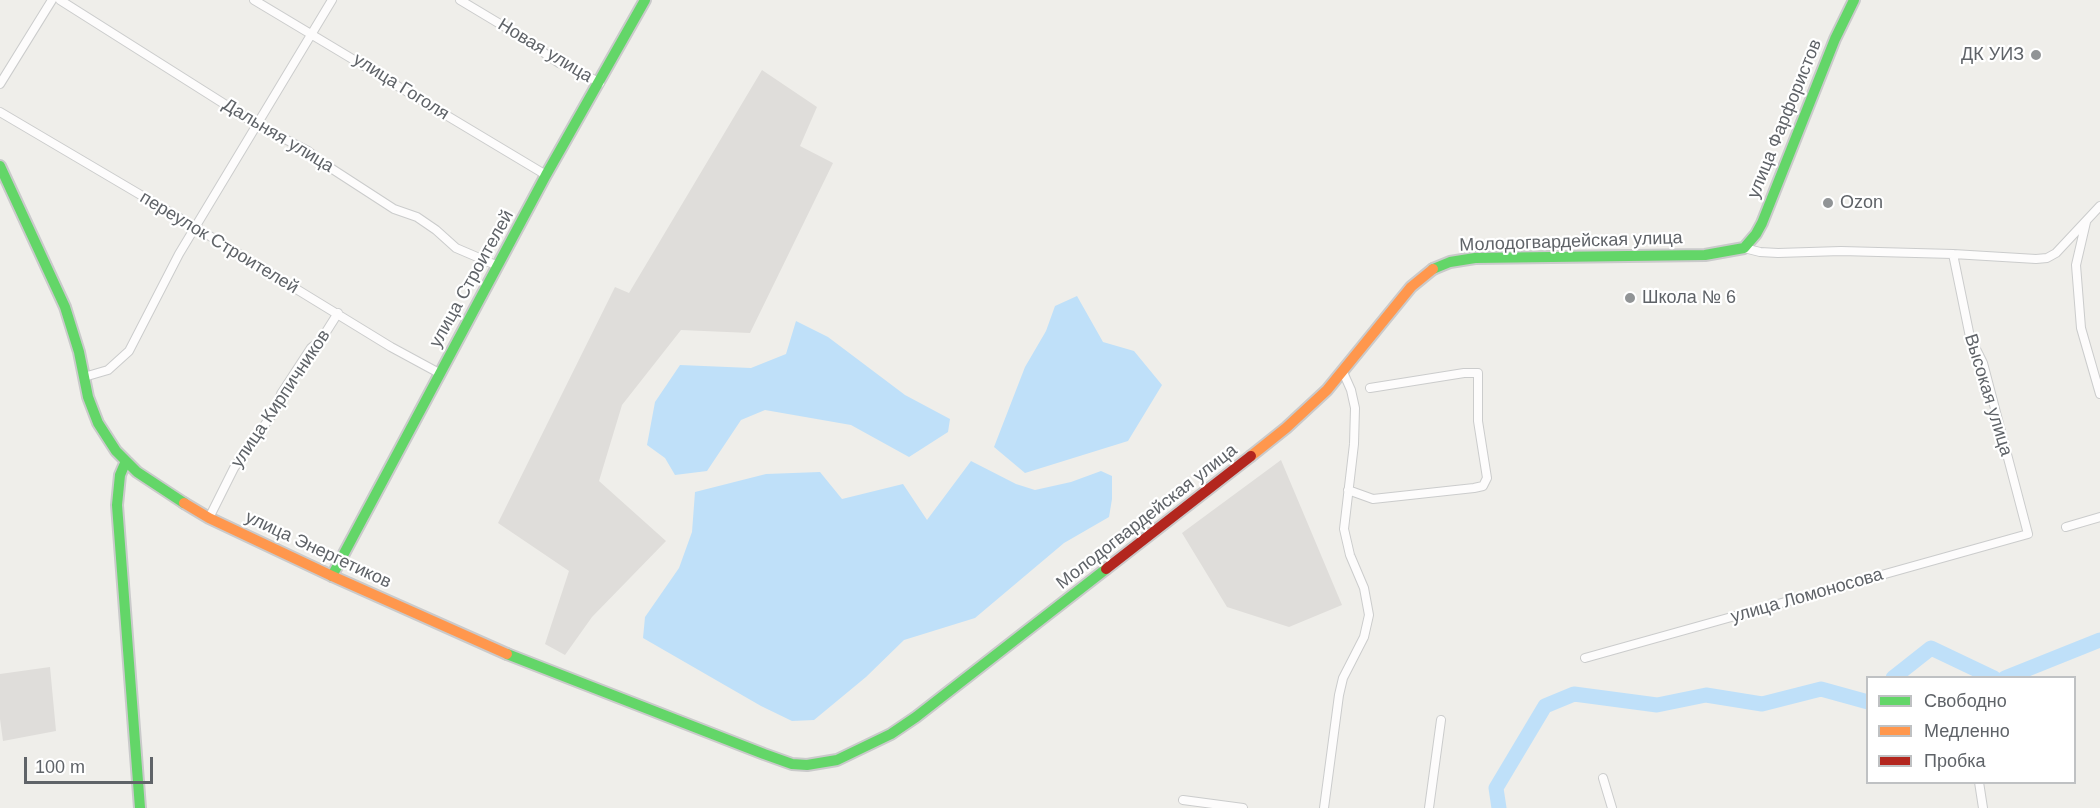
<!DOCTYPE html>
<html>
<head>
<meta charset="utf-8">
<style>
  body { margin:0 }
  #map { position:relative; width:2100px; height:808px; overflow:hidden; background:#efeeea; font-family:Arial,sans-serif }
  canvas { display:block }
  .legend { position:absolute; left:1866px; top:676px; width:210px; height:108px; box-sizing:border-box; background:#fff; border:2px solid #bfc1c3; margin:0; padding:8px 10px; list-style:none; font-size:18px; color:#5f6368 }
  .legend li { display:flex; align-items:center; gap:12px; height:30px }
  .legend b { width:30px; border:2px solid #bfc1c3 }
  .scale { position:absolute; left:24px; top:757px; width:129px; height:27px; box-sizing:border-box; border:3px solid #5f6368; border-top:0; padding-left:8px; font-size:18px; line-height:21px; white-space:nowrap; color:#5f6368; -webkit-text-stroke:4px #fff; paint-order:stroke }
</style>
</head>
<body>
<div id="map">
<canvas width="2100" height="808"></canvas>
<ul class="legend">
<li><b style="height:8px;background:#63d668"></b>Свободно</li>
<li><b style="height:8px;background:#ff974d"></b>Медленно</li>
<li><b style="height:8px;background:#b3261e"></b>Пробка</li>
</ul>
<div class="scale">100 m</div>
</div>
<script>
const c = document.querySelector('canvas').getContext('2d');
c.lineJoin = 'round';
function fill(path, color) {
  c.fillStyle = color;
  c.fill(path, 'evenodd');
}
function poly(rows) {
  const path = new Path2D();
  for (const r of rows) {
    path.moveTo(r[0], r[1]);
    for (let i = 2; i < r.length; i += 2) path.lineTo(r[i], r[i + 1]);
  }
  return path;
}
function trace(path, color, width, dash) {
  c.strokeStyle = color;
  c.lineWidth = width;
  c.lineCap = dash ? 'butt' : 'round';
  c.setLineDash(dash || []);
  c.stroke(path);
}
function drawText(font, color, halo, rows, align = 'center') {
  c.font = font + ' Arial,sans-serif';
  c.lineWidth = 4.5;
  c.setLineDash([]);
  c.textBaseline = 'middle';
  c.strokeStyle = halo;
  c.fillStyle = color;
  for (const [text, x, y, turn = 0] of rows) {
    c.save();
    c.translate(x, y);
    c.rotate((+turn || 0) * Math.PI / 180);
    c.textAlign = isNaN(turn) ? turn : align;
    if (halo) c.strokeText(text, 0, 0);
    c.fillText(text, 0, 0);
    c.restore();
  }
}
const industrial = poly([
  [762,70,817,107,800,146,833,163,750,333,681,330,622,405,599,481,666,541,592,617,565,655,545,644,569,571,498,523,615,287,629,293],
  [1281,460,1342,605,1289,627,1227,607,1182,533],
  [50,667,56,731,3,741,0,719,0,674]
]);
const water = poly([
  [1077,296,1103,342,1134,351,1162,385,1128,441,1025,473,994,447,1025,367,1046,331,1055,306],
  [796,321,828,337,905,395,950,419,948,432,909,457,851,425,765,410,741,420,707,471,675,475,665,458,647,445,655,402,680,365,751,368,786,354],
  [971,461,1016,484,1035,490,1071,482,1101,471,1112,476,1112,499,1109,517,1064,543,975,618,904,640,866,677,814,720,792,721,761,706,643,638,645,617,679,568,692,532,695,492,766,474,820,472,842,499,903,484,927,520]
]);
const river = poly([
  [1893,678,1931,648,1994,678],
  [2005,678,2100,640],
  [1499,808,1496,788,1545,706,1574,694,1657,705,1706,695,1762,704,1821,689,1868,702]
]);
const street = poly([
  [60,0,256,124,308,151,323,163,394,209,417,217,436,230,456,248,498,266],
  [254,0,546,175],
  [460,0,515,33,559,63,575,69,600,83],
  [0,84,52,0],
  [0,112,195,227,391,347,439,373],
  [2086,222,2076,265,2081,328,2100,394],
  [1744,248,1760,252,1778,253,1841,251,1953,254,2036,259,2047,258,2056,253,2100,206],
  [84,377,108,370,129,351,179,254,332,0],
  [1348,490,1373,499,1474,488,1483,486,1487,478,1478,421,1478,373,1464,373,1370,388],
  [209,518,234,468,276,409,281,394,311,348,321,340,338,313],
  [2066,527,2100,517],
  [1585,658,2028,534,1983,363,1970,337,1953,254],
  [1603,778,1612,808],
  [1979,782,1983,808],
  [1183,800,1243,808],
  [1324,808,1339,695,1343,678,1364,637,1369,615,1364,588,1350,555,1344,529,1354,444,1355,408,1351,390,1343,372],
  [1429,808,1441,720]
]);
const fast = poly([
  [0,166,65,307,79,352,88,397,98,423,116,451,137,472,184,503],
  [1433,269,1450,262,1475,258,1705,255,1744,248,1756,234,1762,223,1835,39,1854,0],
  [126,461,120,475,117,505,140,808],
  [332,576,546,175,645,0],
  [507,654,764,754,792,764,807,765,837,760,891,734,916,717,1106,569]
]);
const slow = poly([
  [1251,456,1286,428,1327,390,1411,287,1433,269],
  [184,503,209,518,332,576,507,654]
]);
const jam = poly([
  [1106,569,1251,456]
]);
const markers = [
  [2036,55,6,"#919496"],
  [1828,203,6,"#919496"],
  [1630,298,6,"#919496"]
];
const streetNames = [
  ["Новая улица",545,51,31],
  ["улица Гоголя",401,87,32],
  ["улица Фарфористов",1785,119,-68],
  ["Дальняя улица",278,136,31],
  ["Молодогвардейская улица",1571,242,-2],
  ["переулок Строителей",219,243,31],
  ["улица Строителей",472,279,-61],
  ["Высокая улица",1988,395,73],
  ["улица Кирпичников",281,399,-56],
  ["Молодогвардейская улица",1147,517,-38],
  ["улица Энергетиков",318,550,25],
  ["улица Ломоносова",1807,596,-16]
];
const poiNames = [
  ["ДК УИЗ",2024,55,"right"],
  ["Ozon",1840,203],
  ["Школа № 6",1642,298]
];
fill(industrial, '#dfddda');
fill(water, '#bfe0f9');
trace(river, '#bfe0f9', 15);
trace(street, '#cbcccc', 10);
trace(fast, '#cacacb', 14);
trace(slow, '#cacacb', 14);
trace(jam, '#cacacb', 14);
trace(street, '#fdfcfc', 8);
trace(fast, '#63d668', 10);
trace(slow, '#ff974d', 10);
trace(jam, '#b3261e', 10);
for (const [x, y, r, color] of markers) {
  const dot = new Path2D();
  dot.arc(x, y, r, 0, 2 * Math.PI);
  c.fillStyle = color;
  c.fill(dot);
  trace(dot, '#fff', 2);
}
drawText('18px', '#5f6368', '#fff', streetNames);
drawText('18px', '#5f6368', '#fff', poiNames, 'left');
</script>
</body>
</html>
